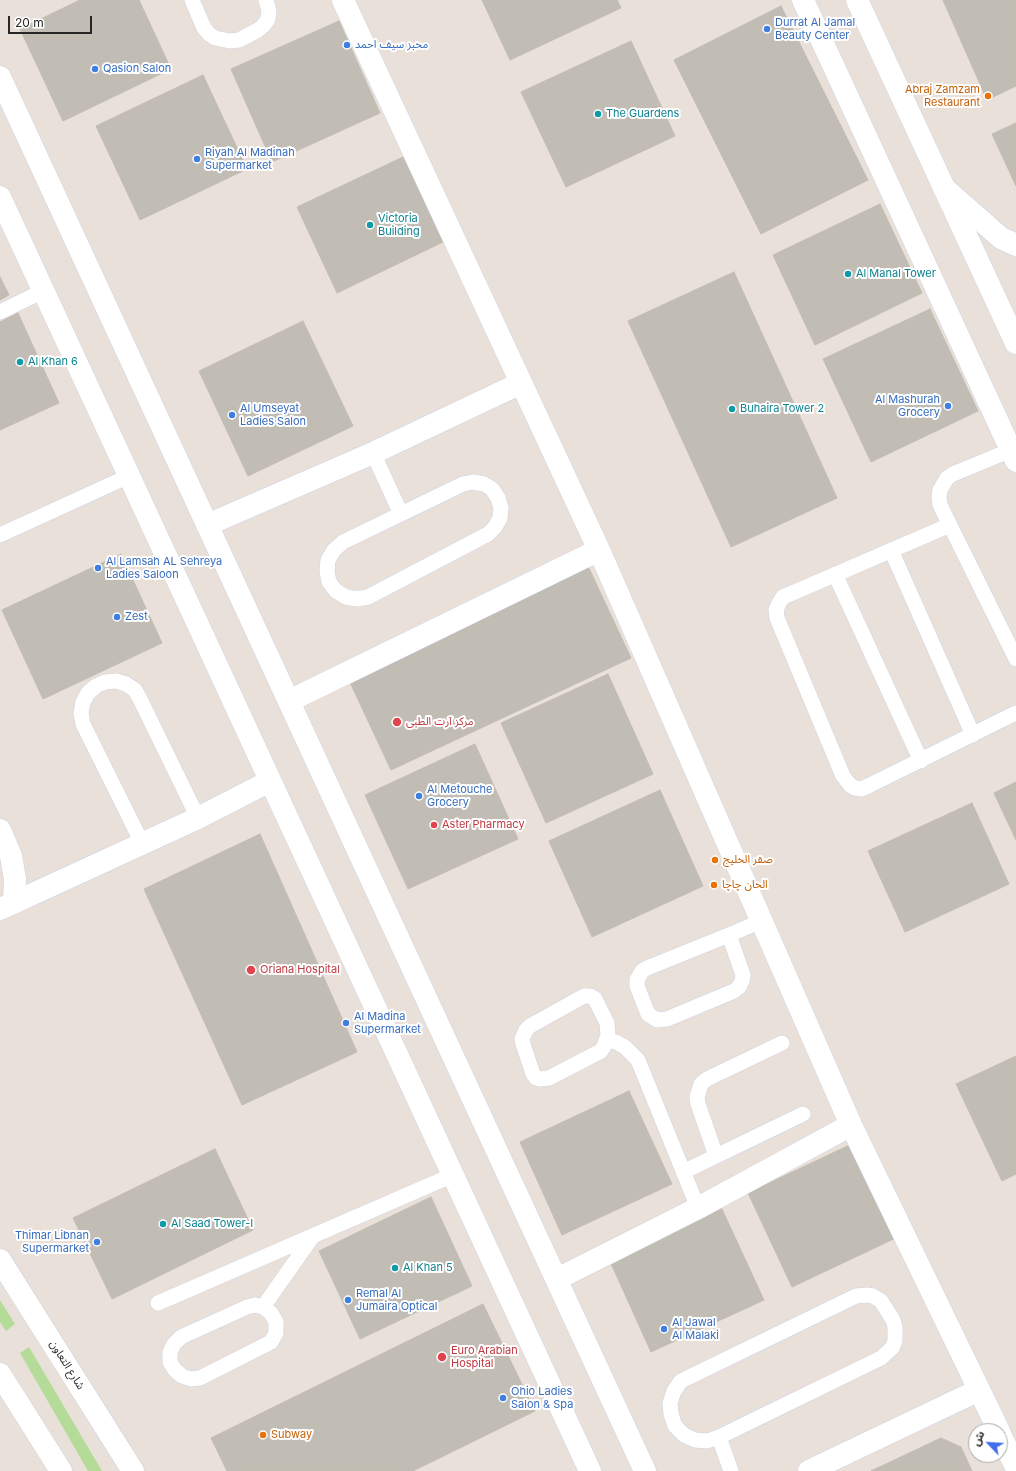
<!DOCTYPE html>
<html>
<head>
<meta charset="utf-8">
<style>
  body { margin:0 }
  #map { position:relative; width:1016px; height:1471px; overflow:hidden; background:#e9e0d9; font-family:Inter,"Noto Sans Arabic",sans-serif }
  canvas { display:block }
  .north { position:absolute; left:968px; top:1423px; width:40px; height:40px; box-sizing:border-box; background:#fff; border:1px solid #a9a9a9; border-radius:50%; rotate:295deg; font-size:11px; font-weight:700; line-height:16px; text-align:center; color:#272727 }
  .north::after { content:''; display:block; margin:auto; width:14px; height:18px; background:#416eed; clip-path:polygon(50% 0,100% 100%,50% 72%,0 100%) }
  .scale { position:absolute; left:8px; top:16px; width:84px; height:18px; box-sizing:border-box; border:2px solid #272727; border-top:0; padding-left:5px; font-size:12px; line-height:14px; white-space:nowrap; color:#272727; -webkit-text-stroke:3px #fff; paint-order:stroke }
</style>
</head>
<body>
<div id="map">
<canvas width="1016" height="1471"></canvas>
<div class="north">ش</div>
<div class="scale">20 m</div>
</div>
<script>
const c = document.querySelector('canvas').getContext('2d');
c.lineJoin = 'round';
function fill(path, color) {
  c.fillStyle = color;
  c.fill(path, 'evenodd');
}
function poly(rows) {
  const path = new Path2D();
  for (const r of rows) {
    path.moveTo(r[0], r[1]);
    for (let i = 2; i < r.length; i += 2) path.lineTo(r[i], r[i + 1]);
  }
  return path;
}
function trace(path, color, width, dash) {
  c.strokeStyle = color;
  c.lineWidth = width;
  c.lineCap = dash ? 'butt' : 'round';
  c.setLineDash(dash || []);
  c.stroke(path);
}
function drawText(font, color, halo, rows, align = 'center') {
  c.font = font + ' Inter,"Noto Sans Arabic",sans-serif';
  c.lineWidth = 4;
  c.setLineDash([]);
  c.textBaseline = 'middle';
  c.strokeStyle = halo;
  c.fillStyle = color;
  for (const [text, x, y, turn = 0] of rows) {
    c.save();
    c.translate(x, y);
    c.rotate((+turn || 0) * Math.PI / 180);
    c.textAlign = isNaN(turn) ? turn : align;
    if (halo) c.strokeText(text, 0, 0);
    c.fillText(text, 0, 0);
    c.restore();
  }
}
const green = poly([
  [0,1300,15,1324,6,1331,0,1322],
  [29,1347,102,1471,88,1471,20,1353]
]);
const building = poly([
  [80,0,139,0,171,69,63,121,20,29,80,0],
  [482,0,617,0,621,8,510,60,482,0],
  [943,0,1016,0,1016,86,987,100,943,0],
  [781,6,868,180,761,234,674,60,781,6],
  [339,21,380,113,272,162,231,69,339,21],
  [631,41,675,136,566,187,521,92,631,41],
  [203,75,247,169,140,220,96,126,203,75],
  [1016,123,1016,186,992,134,1016,123],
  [403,157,443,242,337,293,297,207,403,157],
  [880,204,922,293,815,345,773,255,880,204],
  [734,272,837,498,731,547,628,321,734,272],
  [0,277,9,295,0,300,0,277],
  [930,309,978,411,871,462,823,359,930,309],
  [18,313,59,403,0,430,0,322,18,313],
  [303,321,353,426,248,476,199,371,303,321],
  [121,554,162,643,43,699,2,610,121,554],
  [587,564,631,658,391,770,347,676,587,564],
  [608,674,653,774,546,823,501,723,608,674],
  [475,744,518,839,408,889,365,795,475,744],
  [1016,782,1016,840,994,793,1016,782],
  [660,790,703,886,592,937,549,841,660,790],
  [972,803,1009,884,905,932,868,851,972,803],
  [260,834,357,1052,242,1105,144,889,260,834],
  [1016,1056,1016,1174,1002,1181,956,1084,1016,1056],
  [629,1091,672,1184,562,1235,520,1142,629,1091],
  [858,1141,902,1235,792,1287,748,1193,858,1141],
  [215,1149,253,1230,112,1299,73,1218,215,1149],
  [431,1197,472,1286,360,1339,319,1251,431,1197],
  [721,1207,764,1300,651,1352,609,1259,721,1207],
  [483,1304,535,1411,413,1471,227,1471,211,1438,483,1304],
  [941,1438,961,1447,972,1471,871,1471,941,1438]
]);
const service = poly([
  [192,0,204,28,209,34,215,38,230,41,239,40,258,30,264,25,268,19,269,11,266,0],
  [0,312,43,291],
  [1011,450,953,474,947,478,940,490,939,497,940,505,1016,659],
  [373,453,401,514],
  [473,482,484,484,492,489,498,498,501,508,500,518,495,527,488,534,368,597,357,599,346,597,336,591,329,582,327,571,328,560,334,550,343,542,463,484,473,482],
  [950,525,790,594,783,597,779,603,776,610,777,618,843,776,850,785,855,788,861,789,868,786,1016,713],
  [0,535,129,476],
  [891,550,973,735],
  [835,574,921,761],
  [142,843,83,724,81,713,83,702,88,693,96,686,105,682,116,681,126,684,135,690,140,699,198,818],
  [729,935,743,975,742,981,739,987,734,991,667,1019,657,1020,648,1014,637,986,637,980,642,971,647,968,729,935,761,921],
  [584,996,590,996,595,999,607,1023,608,1035,604,1046,601,1051,549,1078,540,1079,536,1078,533,1074,523,1044,522,1039,526,1030,530,1026,584,996],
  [607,1040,616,1042,625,1047,638,1060,698,1208],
  [716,1156,698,1104,697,1097,701,1084,707,1079,782,1043],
  [683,1172,803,1114],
  [867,1295,873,1296,881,1301,893,1320,895,1327,895,1341,892,1348,881,1358,719,1437,707,1441,695,1440,684,1435,675,1426,671,1414,670,1403,674,1391,681,1381,856,1296,867,1295],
  [158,1303,453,1175],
  [255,1305,263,1307,271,1313,276,1322,276,1333,271,1342,200,1378,191,1379,182,1376,175,1370,170,1362,170,1352,174,1344,181,1337,247,1307,255,1305],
  [263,1307,313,1236],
  [719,1437,731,1471]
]);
const minor = poly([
  [343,0,599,550,851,1125,999,1431],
  [944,188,1001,238,1016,245],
  [207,525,373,453,521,383],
  [289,701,599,550],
  [0,830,11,856,15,879,14,903],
  [557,1279,698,1208,851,1125],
  [1000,1434,1016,1467],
  [809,1471,979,1390]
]);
const tertiary = poly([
  [0,77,645,1471],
  [0,197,590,1471],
  [0,909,198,818,270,781],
  [0,1260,133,1471],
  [0,1374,61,1471]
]);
const secondary = poly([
  [803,0,1016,461],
  [857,0,1016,343]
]);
const markers = [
  [767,29,4,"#3f7fe0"],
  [347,45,4,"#3f7fe0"],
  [95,69,4,"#3f7fe0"],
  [988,96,4,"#e8710a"],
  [598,114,4,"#0f9aa8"],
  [197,159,4,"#3f7fe0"],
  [370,225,4,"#0f9aa8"],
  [848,274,4,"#0f9aa8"],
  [20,362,4,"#0f9aa8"],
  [948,406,4,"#3f7fe0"],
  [732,409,4,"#0f9aa8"],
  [232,415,4,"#3f7fe0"],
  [98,568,4,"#3f7fe0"],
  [117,617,4,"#3f7fe0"],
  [397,722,5,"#e0444e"],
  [419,796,4,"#3f7fe0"],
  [434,825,4,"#e0444e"],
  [715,860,4,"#e8710a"],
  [714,885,4,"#e8710a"],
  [251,970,5,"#e0444e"],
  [346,1023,4,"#3f7fe0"],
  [163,1224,4,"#0f9aa8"],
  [97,1242,4,"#3f7fe0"],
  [395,1268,4,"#0f9aa8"],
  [348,1300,4,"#3f7fe0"],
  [664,1329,4,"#3f7fe0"],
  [442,1357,5,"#e0444e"],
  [503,1398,4,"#3f7fe0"],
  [263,1435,4,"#e8710a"]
];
const shopNames = [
  ["Durrat Al Jamal",775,23],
  ["Beauty Center",775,36],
  ["مخبز سیف احمد",355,45],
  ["Qasion Salon",103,69],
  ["Riyah Al Madinah",205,153],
  ["Supermarket",205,166],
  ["Al Mashurah",940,400,"right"],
  ["Grocery",940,413,"right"],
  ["Al Umseyat",240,409],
  ["Ladies Salon",240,422],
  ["Al Lamsah AL Sehreya",106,562],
  ["Ladies Saloon",106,575],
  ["Zest",125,617],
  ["Al Metouche",427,790],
  ["Grocery",427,803],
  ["Al Madina",354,1017],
  ["Supermarket",354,1030],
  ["Thimar Libnan",89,1236,"right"],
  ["Supermarket",89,1249,"right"],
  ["Remal Al",356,1294],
  ["Jumaira Optical",356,1307],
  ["Al Jawal",672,1323],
  ["Al Malaki",672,1336],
  ["Ohio Ladies",511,1392],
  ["Salon & Spa",511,1405]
];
const foodNames = [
  ["Abraj Zamzam",980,90,"right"],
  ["Restaurant",980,103,"right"],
  ["صقر الخليج",723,860],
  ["الخان چاچا",722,885],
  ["Subway",271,1435]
];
const cultureNames = [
  ["The Guardens",606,114],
  ["Victoria",378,219],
  ["Building",378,232],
  ["Al Manal Tower",856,274],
  ["Al Khan 6",28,362],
  ["Buhaira Tower 2",740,409],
  ["Al Saad Tower-I",171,1224],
  ["Al Khan 5",403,1268]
];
const healthNames = [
  ["مرکز آرت الطبی",406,722],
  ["Aster Pharmacy",442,825],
  ["Oriana Hospital",260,970],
  ["Euro Arabian",451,1351],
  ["Hospital",451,1364]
];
const streetNames = [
  ["شارع التعاون",67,1365,58]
];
fill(green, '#b4dc98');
fill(building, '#c1bcb4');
trace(building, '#c3bcb3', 1);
trace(service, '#ced3df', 16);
trace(minor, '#ced3df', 23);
trace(tertiary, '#ced3df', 23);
trace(secondary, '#ced3df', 23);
trace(service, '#fff', 15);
trace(minor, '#fff', 22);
trace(tertiary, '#fff', 22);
trace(secondary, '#fff', 22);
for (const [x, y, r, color] of markers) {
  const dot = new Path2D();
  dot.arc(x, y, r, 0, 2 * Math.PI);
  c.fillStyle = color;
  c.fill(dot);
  trace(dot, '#fff', 1.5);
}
drawText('11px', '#366cbe', '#fff', shopNames, 'left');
drawText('11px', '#c56008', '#fff', foodNames, 'left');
drawText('11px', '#0d838f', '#fff', cultureNames, 'left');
drawText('11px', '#be3a42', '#fff', healthNames, 'left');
drawText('11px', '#272727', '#fff', streetNames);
</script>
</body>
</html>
